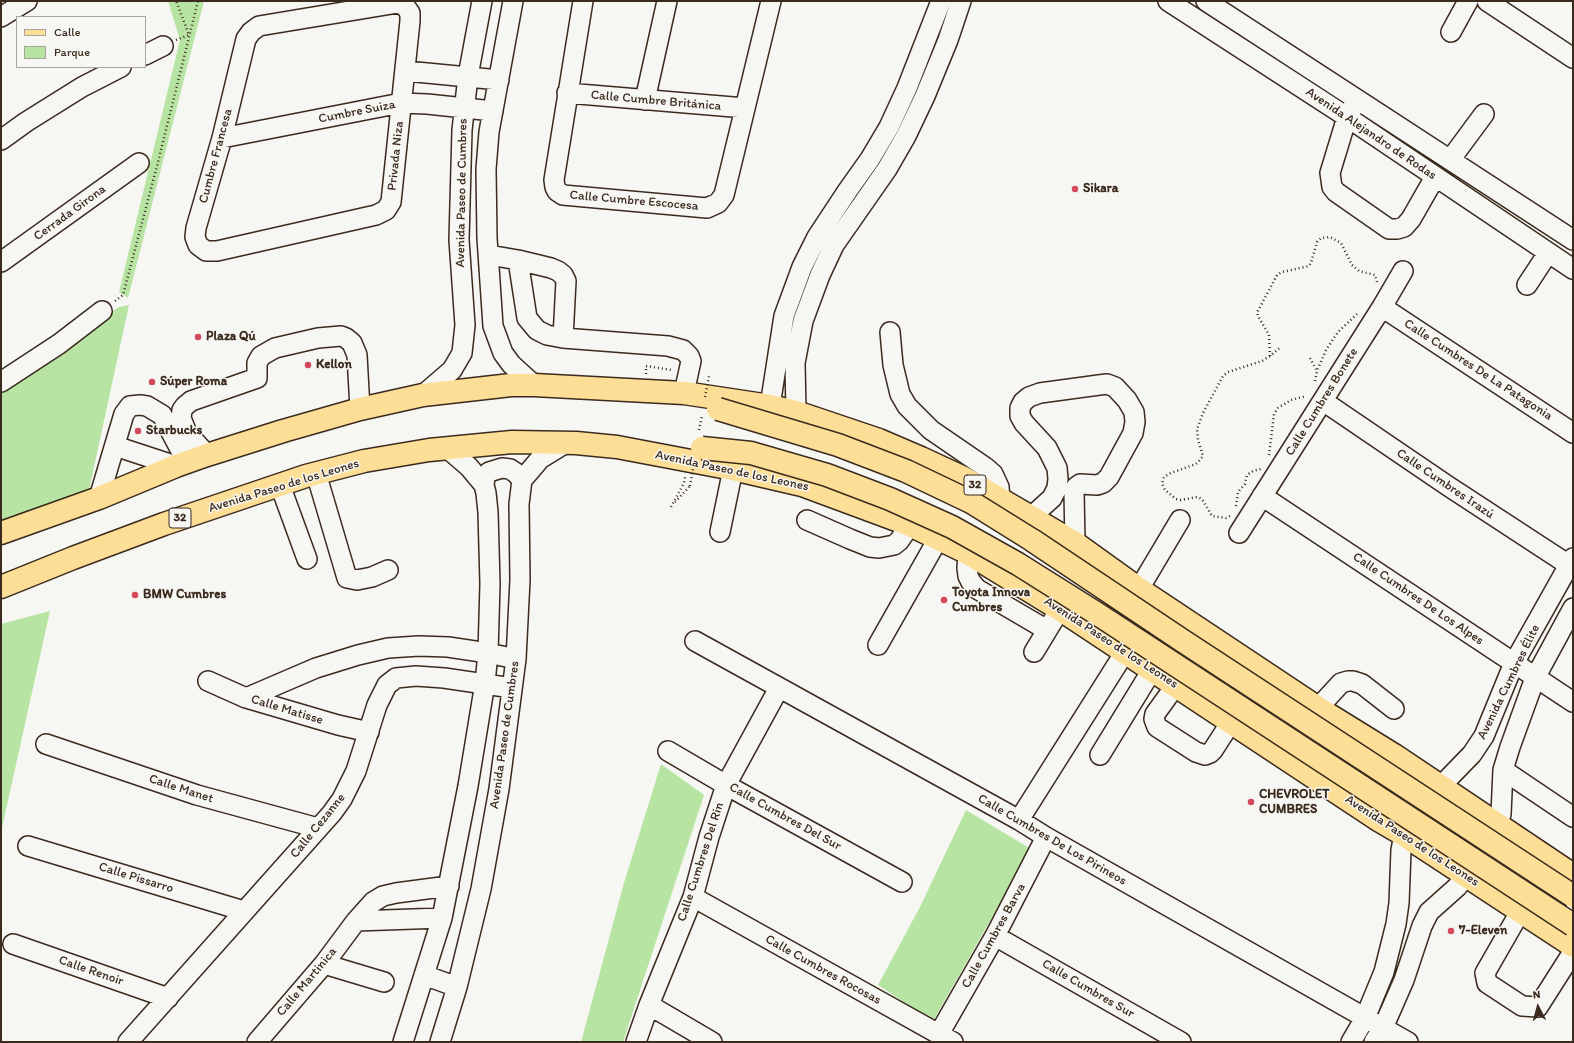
<!DOCTYPE html>
<html>
<head>
<meta charset="utf-8">
<style>
  body { margin:0 }
  #map { position:relative; width:1574px; height:1043px; overflow:hidden; background:#f6f6f2; font-family:Itim,sans-serif }
  canvas { display:block }
  .frame { position:absolute; inset:0; border:2px solid #3b2a1e; pointer-events:none }
  .legend { position:absolute; left:16px; top:16px; width:130px; height:52px; box-sizing:border-box; background:#f6f6f2; border:1px solid #aba49d; margin:0; padding:5px 7px; list-style:none; font-size:12px; color:#3b2a1e }
  .legend li { display:flex; align-items:center; gap:8px; height:20px }
  .legend b { width:20px; border:1px solid #aba49d }
  .north { position:absolute; left:1518px; top:987px; width:40px; height:40px; -webkit-text-stroke:3px #f6f6f2; paint-order:stroke; rotate:354deg; font-size:11px; font-weight:700; line-height:16px; text-align:center; color:#3b2a1e }
  .north::after { content:''; display:block; margin:auto; width:14px; height:18px; background:#3b2a1e; clip-path:polygon(50% 0,100% 100%,50% 72%,0 100%) }
</style>
</head>
<body>
<div id="map">
<canvas width="1574" height="1043"></canvas>
<div class="frame"></div>
<ul class="legend">
<li><b style="height:5px;background:#fcde96"></b>Calle</li>
<li><b style="height:11px;background:#b7e4a2"></b>Parque</li>
</ul>
<div class="north">N</div>
</div>
<script>
const c = document.querySelector('canvas').getContext('2d');
c.lineJoin = 'round';
function fill(path, color) {
  c.fillStyle = color;
  c.fill(path, 'evenodd');
}
function poly(rows) {
  const path = new Path2D();
  for (const r of rows) {
    path.moveTo(r[0], r[1]);
    for (let i = 2; i < r.length; i += 2) path.lineTo(r[i], r[i + 1]);
  }
  return path;
}
function trace(path, color, width, dash) {
  c.strokeStyle = color;
  c.lineWidth = width;
  c.lineCap = dash ? 'butt' : 'round';
  c.setLineDash(dash || []);
  c.stroke(path);
}
function drawText(font, color, halo, rows, align = 'center') {
  c.font = font + ' Itim,sans-serif';
  c.lineWidth = 3;
  c.setLineDash([]);
  c.textBaseline = 'middle';
  c.strokeStyle = halo;
  c.fillStyle = color;
  for (const [text, x, y, turn = 0] of rows) {
    c.save();
    c.translate(x, y);
    c.rotate((+turn || 0) * Math.PI / 180);
    c.textAlign = isNaN(turn) ? turn : align;
    if (halo) c.strokeText(text, 0, 0);
    c.fillText(text, 0, 0);
    c.restore();
  }
}
const green = poly([
  [168,1,204,1,128,298,119,292,180,40],
  [129,305,89,490,1,521,1,385,119,307],
  [50,611,1,832,1,624],
  [661,764,704,795,623,1042,581,1042,624,883],
  [966,810,1031,849,933,1021,878,985,920,907]
]);
const path = poly([
  [176,40,189,35,176,1],
  [115,301,123,295,158,162,198,1],
  [1270,356,1269,335,1258,316,1257,312,1259,309,1277,275,1282,272,1309,266,1311,263,1317,242,1321,238,1330,237,1341,243,1352,265,1359,271,1375,275,1377,282],
  [1310,358,1317,371],
  [646,374,646,366,672,370],
  [1315,381,1317,371,1326,350,1338,332,1357,314],
  [1269,455,1274,414,1278,408,1291,400,1306,396],
  [675,502,690,486],
  [1236,506,1238,492,1245,484,1247,475,1253,471,1261,469],
  [671,507,684,483,685,477],
  [1230,516,1226,518,1212,516,1202,499,1197,497,1181,500,1176,499,1165,490,1162,484,1164,477,1171,473,1196,464,1200,460,1203,456,1198,440,1197,429,1203,413,1223,376,1228,372,1262,361,1270,356,1281,347]
]);
const minor = poly([
  [513,1,489,132,486,169,487,238,493,326,503,353,511,364,534,385],
  [583,1,554,180,555,187,557,191,563,195,707,208,718,203,724,195,771,1],
  [1168,1,1347,117,1573,269],
  [1206,1,1573,240],
  [1487,1,1573,58],
  [398,3,405,6,410,13,410,21,391,202,386,210,376,215,217,251,206,251,198,245,195,237,196,228,222,138,246,39,251,32,259,26,398,3],
  [1,17,27,1],
  [1451,32,1468,1],
  [145,55,163,46],
  [406,71,499,80],
  [567,93,745,108],
  [645,100,667,1],
  [1353,107,1347,117,1330,173,1332,187,1336,192,1389,229,1397,229,1404,227,1411,219,1435,177],
  [222,138,401,103,427,104,493,111],
  [1,140,26,122,82,87,121,67],
  [1450,160,1484,114],
  [489,255,518,260,551,268,558,271,563,275,566,281,563,338],
  [518,260,527,318,537,330,547,335,563,338,668,346,683,350,689,356,691,361,684,393],
  [1,262,139,163],
  [1527,285,1548,253],
  [1382,307,1573,433],
  [890,332,893,365,900,394,907,406,931,430,985,467,993,474,999,487,1000,499],
  [1,382,59,344,102,311],
  [423,395,452,370,462,353,465,325,459,240,462,130,468,76,482,1],
  [1323,401,1448,486,1569,565],
  [770,406,784,316,802,267,817,237,848,190,870,159,889,127,907,88,941,1],
  [796,412,795,363,803,321,820,275,834,245,887,169,906,136,925,96,948,40,961,1],
  [115,446,176,466],
  [207,455,187,433,181,418,182,410,185,406,191,401,257,378,257,363,261,356,275,348,318,338,341,336,346,338,352,343,357,355,360,409],
  [316,473,347,578,357,580,372,577,388,570],
  [280,485,307,559],
  [484,485,485,477,489,472,502,468,510,469,516,473,522,480],
  [1262,496,1573,702],
  [99,498,124,414,130,406,140,405,147,406,162,415,180,449,197,459],
  [1031,517,1052,498,1057,488,1058,479,1057,468,1047,448,1024,423,1020,416,1020,408,1023,402,1029,397,1040,393,1099,385,1107,384,1115,387,1127,400,1134,412,1135,422,1133,433,1109,477,1103,483,1097,485,1080,484,1076,487,1074,492,1075,543],
  [807,520,850,539,870,547,879,548,894,545,899,541,910,525],
  [720,532,733,469],
  [1239,533,1382,307,1403,271],
  [968,553,967,568,968,576,971,582,977,589,1047,630],
  [1139,589,1180,520],
  [695,641,1019,820,1046,837,1408,1042],
  [878,645,938,539],
  [1034,652,1054,619],
  [208,681,246,698,338,725,369,732],
  [1176,685,1155,714,1154,719,1157,727,1196,752,1205,755,1210,753,1213,750,1231,722],
  [246,698,316,668,358,655,388,648,419,646,448,647,488,653,516,659],
  [1318,708,1341,683,1348,681,1353,681,1362,684,1394,709],
  [46,744,197,795,318,828],
  [668,751,726,785,902,882],
  [1100,755,1152,670],
  [1503,770,1573,817],
  [1019,820,1125,652],
  [28,846,244,911],
  [693,897,953,1042],
  [1520,912,1485,973,1487,983,1522,1006,1538,1007,1573,952],
  [356,921,442,918],
  [995,936,1181,1042],
  [13,944,168,998],
  [324,964,384,982],
  [424,975,457,987],
  [649,1005,712,1042],
  [939,1034,995,936,1046,837],
  [128,1042,332,813,342,799,356,771,377,705,387,685,396,678,416,676,444,678,512,688],
  [257,1042,324,964,356,921,373,902,383,896,396,893,449,886],
  [403,1042,442,918,468,786,485,683,488,653,490,584,488,512,486,493,484,485,469,467,447,448],
  [440,1042,457,987,481,889,499,789,516,659,520,580,519,504,522,480,540,459,566,443],
  [636,1042,649,1005,693,897,709,837,726,785,779,688],
  [1351,1042,1365,1018,1384,972,1396,924,1399,903,1401,850,1404,835,1420,809,1440,787,1472,754,1484,736,1514,663,1573,558],
  [1374,1042,1383,1028,1404,980,1422,926,1429,912,1457,887,1480,858,1494,836,1501,814,1503,770,1510,747,1535,678,1573,608]
]);
const major = poly([
  [1,533,99,498,176,466,207,455,283,431,360,409,423,395,511,385,534,385,684,393,770,406,796,412,879,440,921,458,964,478,1031,517,1075,543,1139,589,1318,708,1394,755,1573,875],
  [1,587,73,558,164,524,306,476,364,461,429,450,512,442,576,443,617,447,733,469,802,485,910,525,968,553,1061,610,1380,821,1404,835,1573,946]
]);
const pathBridge = poly([
  [705,397,709,376],
  [699,430,702,416],
  [690,486,694,463]
]);
const majorBridge = poly([
  [718,409,838,445,906,471,971,502,1032,540,1183,641,1573,896],
  [702,448,751,453,827,475,890,499,952,527,1018,564,1096,613,1573,925]
]);
const markers = [
  [1075,189,4,"#d1495b"],
  [198,337,4,"#d1495b"],
  [308,365,4,"#d1495b"],
  [152,382,4,"#d1495b"],
  [138,431,4,"#d1495b"],
  [135,595,4,"#d1495b"],
  [944,600,4,"#d1495b"],
  [1251,802,4,"#d1495b"],
  [1451,931,4,"#d1495b"]
];
const shields = [
  [975,485,22],
  [180,518,22]
];
const shieldNames = [
  ["32",975,485],
  ["32",180,518]
];
const streetNames = [
  ["Calle Cumbre Británica",656,101,5],
  ["Cumbre Suiza",357,112,-11],
  ["Avenida Alejandro de Rodas",1371,134,34],
  ["Cumbre Francesa",216,156,-75],
  ["Privada Niza",396,156,-84],
  ["Avenida Paseo de Cumbres",462,193,-89],
  ["Calle Cumbre Escocesa",634,201,5],
  ["Cerrada Girona",70,213,-36],
  ["Calle Cumbres De La Patagonia",1478,370,33],
  ["Calle Cumbres Bonete",1322,402,-58],
  ["Avenida Paseo de los Leones",732,471,12],
  ["Calle Cumbres Irazú",1445,484,34],
  ["Avenida Paseo de los Leones",284,486,-17],
  ["Calle Cumbres De Los Alpes",1418,599,34],
  ["Avenida Paseo de los Leones",1111,643,33],
  ["Avenida Cumbres Élite",1509,682,-64],
  ["Calle Matisse",287,710,17],
  ["Avenida Paseo de Cumbres",505,735,-82],
  ["Calle Manet",181,789,18],
  ["Calle Cumbres Del Sur",785,817,29],
  ["Calle Cezanne",318,826,-51],
  ["Calle Cumbres De Los Pirineos",1052,840,30],
  ["Avenida Paseo de los Leones",1412,841,33],
  ["Calle Cumbres Del Rin",701,862,-72],
  ["Calle Pissarro",136,878,17],
  ["Calle Cumbres Barva",994,936,-61],
  ["Calle Cumbres Rocosas",823,970,29],
  ["Calle Renoir",91,971,19],
  ["Calle Martinica",307,982,-50],
  ["Calle Cumbres Sur",1088,989,30]
];
const poiNames = [
  ["Sikara",1083,189],
  ["Plaza Qú",206,337],
  ["Kellon",316,365],
  ["Súper Roma",160,382],
  ["Starbucks",146,431],
  ["Toyota Innova",952,593],
  ["Cumbres",952,608],
  ["BMW Cumbres",143,595],
  ["CHEVROLET",1259,795],
  ["CUMBRES",1259,810],
  ["7-Eleven",1459,931]
];
fill(green, '#b7e4a2');
trace(minor, '#3b2a1e', 22);
trace(major, '#3b2a1e', 25);
trace(path, '#3b2a1e', 2.5, [1, 3]);
trace(minor, '#f6f6f2', 19);
trace(major, '#fcde96', 22);
trace(majorBridge, '#3b2a1e', 25, []);
trace(pathBridge, '#3b2a1e', 2.5, [1, 3]);
trace(majorBridge, '#fcde96', 22);
for (const [x, y, r, color] of markers) {
  const dot = new Path2D();
  dot.arc(x, y, r, 0, 2 * Math.PI);
  c.fillStyle = color;
  c.fill(dot);
  trace(dot, '#f6f6f2', 1.5);
}
for (const [x, y, w] of shields) {
  const box = new Path2D();
  box.roundRect(x - w / 2, y - 10, w, 20, 3);
  c.fillStyle = '#f6f6f2';
  c.fill(box);
  trace(box, '#3b2a1e', 1);
}
drawText('bold 12px', '#3b2a1e', null, shieldNames);
drawText('13px', '#3b2a1e', '#f6f6f2', streetNames);
drawText('bold 13px', '#3b2a1e', '#f6f6f2', poiNames, 'left');
</script>
</body>
</html>
